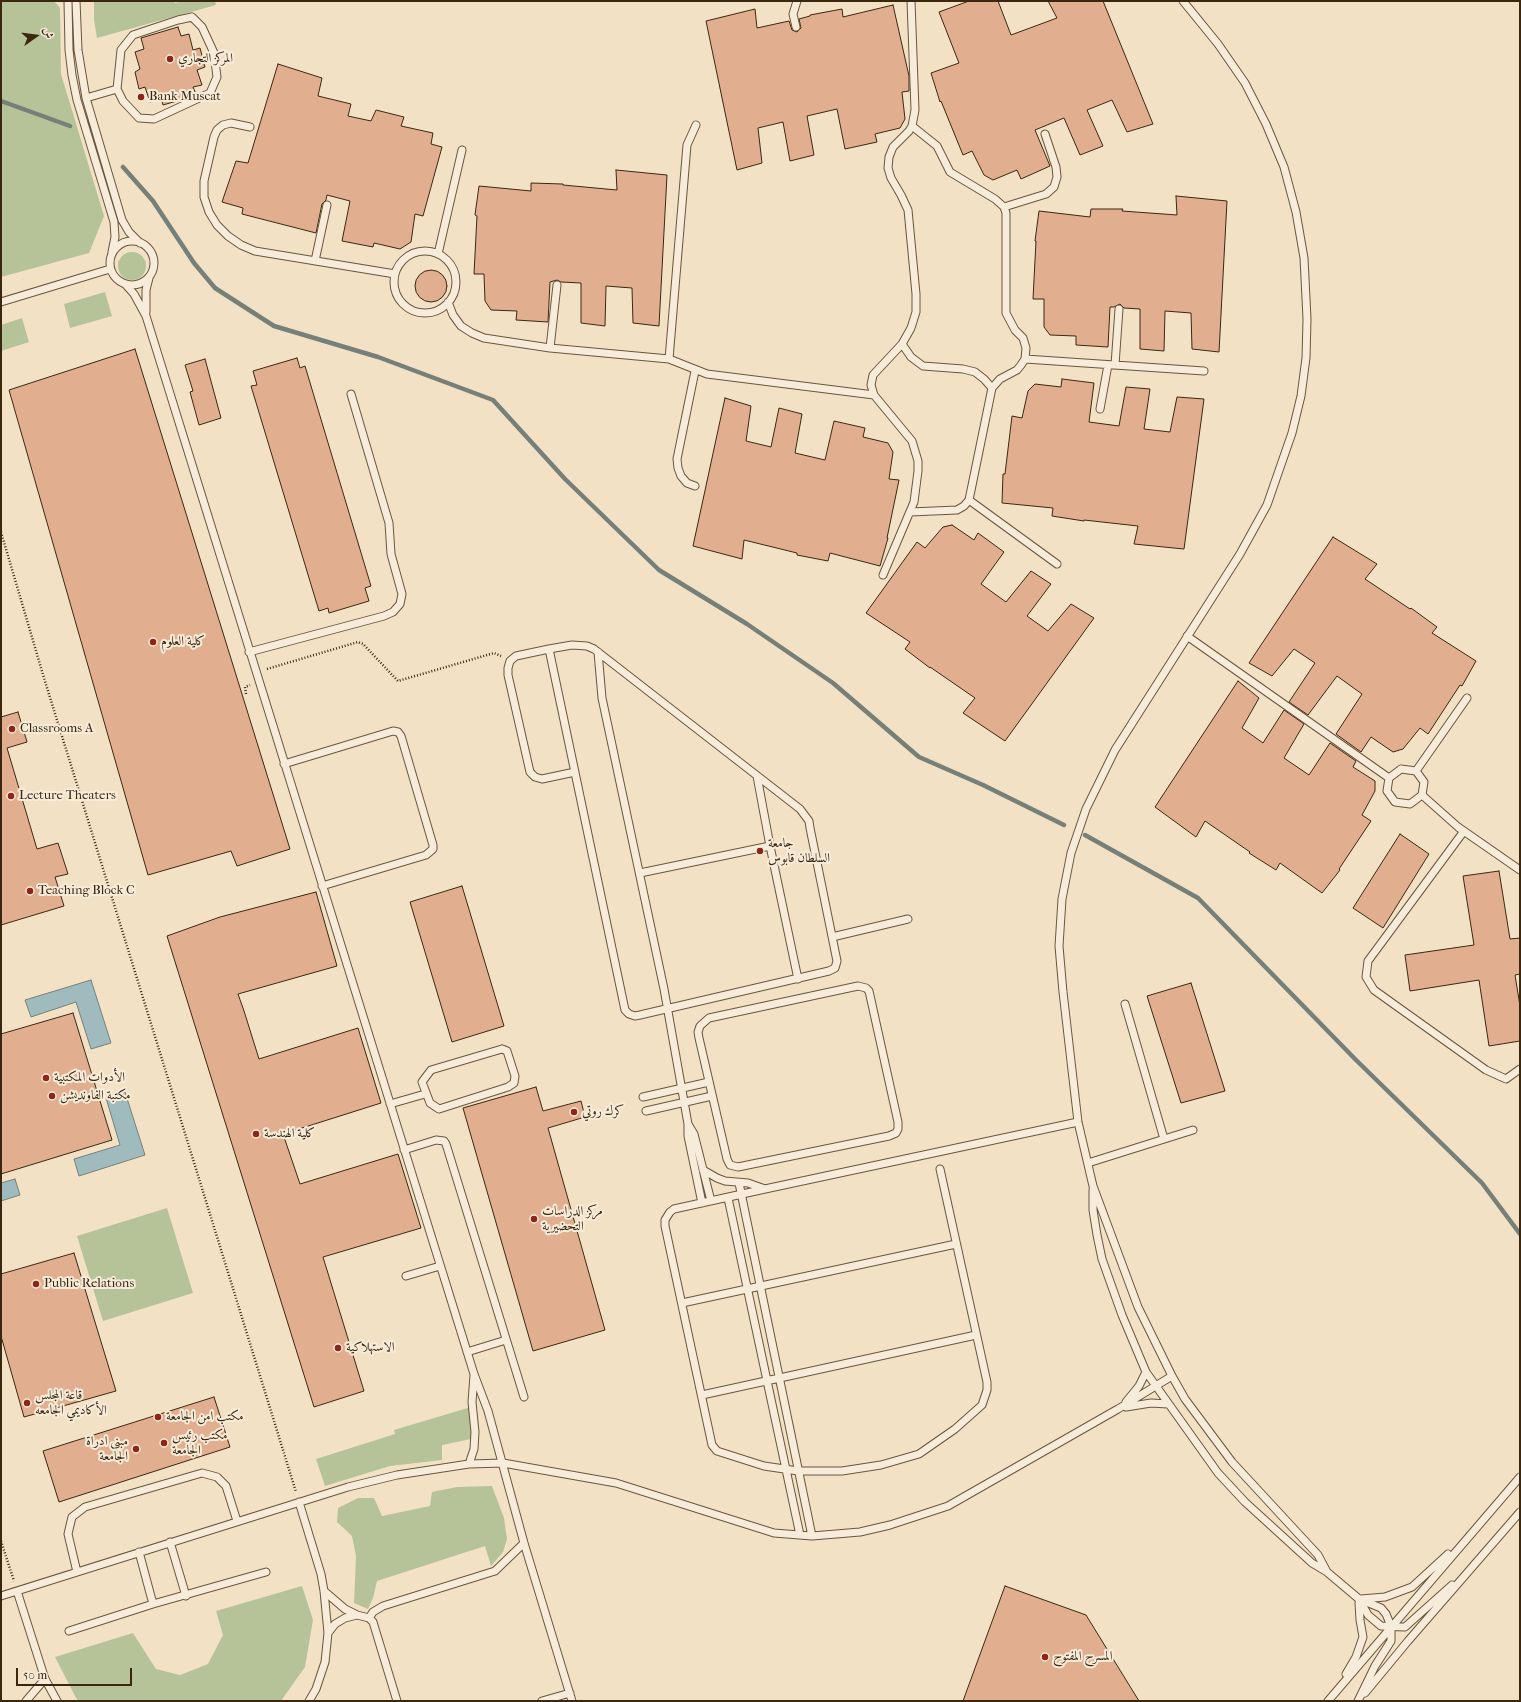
<!DOCTYPE html>
<html>
<head>
<meta charset="utf-8">
<style>
  body { margin:0 }
  #map { position:relative; width:1521px; height:1702px; overflow:hidden; background:#f3e1c6; font-family:"IM FELL French Canon",Amiri,serif }
  canvas { display:block }
  .frame { position:absolute; inset:0; border:2px solid #3b270f; pointer-events:none }
  .north { position:absolute; left:16px; top:16px; width:40px; height:40px; -webkit-text-stroke:3px #f7ecda; paint-order:stroke; rotate:76deg; font-size:11px; font-weight:700; line-height:16px; text-align:center; color:#3b270f }
  .north::after { content:''; display:block; margin:auto; width:14px; height:18px; background:#3b270f; clip-path:polygon(50% 0,100% 100%,50% 72%,0 100%) }
  .scale { position:absolute; left:16px; top:1668px; width:116px; height:18px; box-sizing:border-box; border:2px solid #3b270f; border-top:0; padding-left:5px; font-size:12px; line-height:14px; white-space:nowrap; color:#3b270f; -webkit-text-stroke:3px #f7ecda; paint-order:stroke }
</style>
</head>
<body>
<div id="map">
<canvas width="1521" height="1702"></canvas>
<div class="frame"></div>
<div class="north">ش</div>
<div class="scale">50 m</div>
</div>
<script>
const c = document.querySelector('canvas').getContext('2d');
c.lineJoin = 'round';
function fill(path, color) {
  c.fillStyle = color;
  c.fill(path, 'evenodd');
}
function poly(rows) {
  const path = new Path2D();
  for (const r of rows) {
    if (r.length === 3) {
      path.moveTo(r[0] + r[2], r[1]);
      path.arc(r[0], r[1], r[2], 0, 2 * Math.PI);
      continue;
    }
    path.moveTo(r[0], r[1]);
    for (let i = 2; i < r.length; i += 2) path.lineTo(r[i], r[i + 1]);
  }
  return path;
}
function trace(path, color, width, dash) {
  c.strokeStyle = color;
  c.lineWidth = width;
  c.lineCap = dash ? 'butt' : 'round';
  c.setLineDash(dash || []);
  c.stroke(path);
}
function drawText(font, color, halo, rows, align = 'center') {
  c.font = font + ' "IM FELL French Canon",Amiri,serif';
  c.lineWidth = 4;
  c.setLineDash([]);
  c.textBaseline = 'middle';
  c.strokeStyle = halo;
  c.fillStyle = color;
  for (const [text, x, y, turn = 0] of rows) {
    c.save();
    c.translate(x, y);
    c.rotate((+turn || 0) * Math.PI / 180);
    c.textAlign = isNaN(turn) ? turn : align;
    if (halo) c.strokeText(text, 0, 0);
    c.fillText(text, 0, 0);
    c.restore();
  }
}
const green = poly([
  [1,1,54,1,60,8,61,74,104,216,89,253,1,277],
  [94,1,174,1,175,3,182,1,215,1,216,5,97,38,94,20],
  [132,266,14],
  [105,292,112,316,70,328,64,304],
  [22,318,29,342,1,351,1,325],
  [167,1208,193,1293,103,1321,77,1236],
  [471,1407,471,1439,442,1445,442,1460,390,1466,325,1486,316,1459,395,1434,394,1430],
  [492,1486,504,1518,507,1539,503,1552,491,1566,485,1546,377,1581,373,1598,368,1609,354,1603,356,1556,352,1536,337,1522,338,1508,358,1498,374,1498,382,1516,430,1506,432,1492,457,1487],
  [302,1586,313,1620,305,1667,281,1701,79,1701,76,1698,55,1657,133,1633,156,1669,180,1675,208,1664,223,1635,216,1611]
]);
const water = poly([
  [91,980,111,1043,91,1049,76,1002,31,1017,25,1000,91,980],
  [125,1092,145,1155,79,1176,74,1159,120,1145,106,1098,125,1092],
  [15,1179,20,1195,1,1201,1,1183,15,1179]
]);
const stream = poly([
  [1,101,70,126],
  [123,167,153,201,194,263,215,288,274,326,378,357,493,400,565,479,659,570,747,624,833,683,919,757,983,785,1064,825],
  [1085,835,1198,898,1356,1060,1482,1183,1520,1234]
]);
const building = poly([
  [969,1,998,1,1011,35,1057,18,1048,1,1103,1,1153,124,1127,132,1112,100,1087,110,1103,146,1080,155,1064,118,1035,130,1050,166,1021,179,1017,170,993,180,984,175,972,151,963,155,941,101,940,102,931,73,959,63,939,12,969,1],
  [893,5,909,76,909,91,902,92,905,119,900,128,875,134,877,142,845,149,837,109,807,116,814,155,790,161,783,122,758,128,762,163,737,170,706,21,755,9,757,28,789,21,792,30,797,32,801,28,799,19,810,16,810,15,842,9,843,17,893,5],
  [178,27,181,36,189,34,193,50,200,48,205,67,197,70,202,85,193,87,196,94,187,98,163,105,161,98,150,102,145,87,139,89,135,72,140,69,135,52,144,49,141,38,178,27],
  [278,64,322,78,318,96,351,104,348,116,371,121,376,110,404,117,401,126,433,133,431,144,442,147,423,216,415,214,411,242,400,249,374,243,373,247,342,241,350,201,327,195,326,200,322,204,316,233,242,214,243,208,222,202,236,161,248,163,278,64],
  [616,170,667,175,659,326,633,323,632,288,606,286,605,326,581,323,581,283,561,282,557,280,550,282,548,322,516,320,517,311,491,310,485,301,484,274,474,274,477,216,475,215,479,186,531,191,531,183,563,184,563,185,617,190,616,170],
  [1176,196,1227,201,1219,352,1192,349,1191,313,1165,311,1164,351,1140,349,1140,309,1124,308,1120,304,1114,307,1110,307,1108,347,1076,345,1076,336,1050,335,1044,327,1044,299,1033,299,1036,241,1035,241,1039,211,1090,217,1091,209,1123,209,1122,211,1177,215,1176,196],
  [431,286,16],
  [135,349,290,849,237,866,231,851,148,875,9,390,135,349],
  [297,358,300,368,305,366,371,586,365,588,369,601,329,613,328,608,319,611,251,386,257,385,253,371,297,358],
  [205,359,221,418,199,425,190,392,193,391,185,365,205,359],
  [1062,379,1094,383,1089,422,1119,426,1126,387,1150,389,1144,429,1170,432,1177,397,1204,399,1184,549,1134,544,1138,526,1084,520,1084,521,1052,516,1053,508,1002,503,1003,474,1005,474,1012,416,1022,418,1028,391,1035,384,1061,387,1062,379],
  [725,398,751,406,746,441,771,447,779,408,802,414,795,453,825,460,834,421,865,428,863,437,888,443,893,452,889,479,899,480,887,538,888,538,880,566,830,553,828,561,797,555,797,553,744,540,742,559,693,546,725,398],
  [952,525,974,540,978,533,1004,552,981,584,1006,602,1031,571,1051,584,1027,616,1048,631,1071,604,1094,618,1005,741,963,713,975,698,930,667,930,668,905,649,910,642,866,613,917,542,925,548,943,527,952,525],
  [1333,537,1377,564,1365,579,1410,609,1411,608,1437,627,1432,633,1476,661,1462,686,1460,685,1428,734,1420,728,1403,749,1393,752,1371,737,1361,752,1336,734,1362,694,1337,676,1308,715,1289,702,1315,663,1294,649,1272,676,1249,663,1333,537],
  [1238,681,1259,698,1242,728,1263,743,1284,710,1304,724,1284,758,1309,775,1330,743,1356,761,1353,767,1375,781,1375,791,1362,815,1371,821,1339,869,1340,870,1322,893,1280,863,1276,870,1249,853,1250,852,1205,821,1196,837,1155,807,1238,681],
  [18,712,27,742,7,748,37,849,58,843,68,874,55,877,64,906,1,925,1,717,18,712],
  [1400,834,1429,854,1383,928,1353,908,1400,834],
  [1499,871,1510,939,1520,938,1520,974,1515,975,1520,1006,1520,1041,1489,1046,1479,980,1410,991,1405,955,1474,945,1463,876,1499,871],
  [462,886,504,1026,452,1042,410,902,462,886],
  [316,892,337,966,238,994,244,1011,259,1059,358,1028,381,1103,283,1134,300,1184,398,1154,421,1228,323,1257,364,1391,314,1407,167,936,220,917,316,892],
  [1191,983,1225,1091,1181,1103,1147,996,1191,983],
  [73,1013,112,1140,1,1174,1,1034,73,1013],
  [536,1087,543,1111,581,1101,585,1117,548,1128,605,1330,533,1351,463,1108,536,1087],
  [74,1253,116,1391,24,1417,1,1336,1,1274,74,1253],
  [214,1397,230,1447,59,1502,43,1451,214,1397],
  [1005,1586,1086,1615,1139,1701,963,1701,1005,1586]
]);
const path = poly([
  [1,532,44,678,296,1492],
  [267,669,358,642,363,644,398,681,494,653,501,656],
  [246,694,245,687,250,685],
  [1,1541,14,1581]
]);
const service = poly([
  [68,1,69,50,72,75,77,100,114,222,115,237,112,252],
  [76,1,78,50,86,98,122,220,129,232,140,243],
  [1183,1,1218,44,1245,83,1266,124,1284,167,1296,212,1304,258,1307,319,1306,358,1301,396,1292,433,1267,505,1240,554,1115,750,1086,809,1071,853,1062,899,1059,946,1063,992,1078,1122,1093,1186,1138,1307,1172,1376,1185,1399,1232,1462,1318,1555,1327,1572],
  [192,17,202,27,214,53,217,77,210,93,154,119,139,118,123,101,117,89,121,50,133,35,178,20,192,17],
  [796,27,793,14,797,1],
  [86,98,117,89],
  [250,127,231,123,223,125,217,130,214,137,204,181,204,197,209,212,217,225,228,236,241,245,255,251,395,274],
  [1004,207,1046,194,1054,187,1057,177,1056,167,1045,134],
  [132,263,22],
  [425,282,31],
  [438,254,462,150],
  [315,261,327,205],
  [126,285,134,294,146,316,474,1374,488,1411,524,1543,572,1701],
  [1,302,110,269],
  [448,302,453,315,461,326,472,333,484,338,550,348,669,359,707,374,874,395],
  [146,312,146,290,149,278],
  [902,344,911,357,923,366,963,369,975,372,984,379,992,388],
  [550,348,557,285],
  [669,359,687,145,696,125],
  [1025,359,1204,371],
  [1115,365,1119,309],
  [1100,409,1108,365],
  [695,486,687,483,681,476,678,468,677,459,695,371],
  [969,500,1057,564],
  [910,512,957,510,964,506,969,500,992,388,1000,379,1017,370,1021,365,1025,359,1026,348,1023,338,1015,330,1006,313,1006,213,1004,207,995,199,950,172,937,146,912,126],
  [883,575,914,502,918,471,918,461,912,441,874,395,871,385,873,375,902,344,911,328,916,312,916,294,908,210,901,195,891,178,888,168,889,157,893,147,909,131,912,126,915,110,911,1],
  [1187,636,1389,778],
  [549,649,625,1010,629,1014,635,1016,640,1015,829,971,835,968,837,961,810,828,809,821,800,809,594,649,587,646,572,645,549,649,516,656,510,661,508,668,508,675,530,772,535,777,542,779,575,772],
  [249,652,384,616,393,612,400,604,402,594,391,554,389,523,351,394],
  [598,652,602,698,664,989,688,1124,688,1136,702,1203],
  [284,764,393,731,398,732,401,736,433,845,433,849,426,855,322,886],
  [1401,769,1416,771,1424,782,1422,795,1410,804,1395,802,1387,791,1389,778,1401,769],
  [1416,771,1467,698],
  [757,776,770,846,798,979],
  [1422,795,1458,827,1520,870],
  [1464,831,1368,961,1366,977,1374,990,1486,1070,1506,1079,1520,1069],
  [640,873,770,846],
  [832,937,908,919],
  [858,986,866,988,869,991,898,1122,898,1129,896,1133,889,1136,738,1167,730,1165,727,1159,699,1038,698,1032,700,1026,709,1018,858,986],
  [1125,1004,1164,1139],
  [502,1049,507,1051,515,1076,514,1083,508,1087,439,1109,430,1103,422,1082,431,1070,502,1049],
  [643,1097,709,1082],
  [390,1104,425,1094],
  [646,1111,712,1096],
  [688,1124,694,1134,711,1201],
  [404,1150,436,1140,444,1141,446,1144,524,1397],
  [1088,1163,1193,1130],
  [940,1169,987,1382,987,1390,982,1405,955,1429,919,1454,881,1465,842,1471,798,1471,764,1466,717,1451,712,1445,665,1226,665,1220,670,1212,674,1209,765,1189,1078,1122],
  [703,1170,717,1178,725,1181,748,1183,765,1189],
  [739,1183,812,1536],
  [1093,1190,1093,1210,1097,1235,1102,1259,1122,1315,1146,1372,1218,1473,1245,1502,1312,1563,1327,1572,1359,1599,1381,1608,1386,1614,1391,1626,1391,1641,1375,1666,1358,1701],
  [728,1198,800,1535],
  [406,1276,440,1266],
  [682,1303,956,1244],
  [467,1352,506,1340],
  [702,1395,976,1335],
  [1126,1402,1139,1386,1146,1372],
  [1126,1407,1151,1403,1168,1404],
  [469,1464,474,1449,475,1432,472,1402,474,1375],
  [299,1502,321,1574,324,1591,328,1633,325,1662,316,1689,309,1701],
  [170,1542,186,1596],
  [139,1552,153,1604],
  [77,1572,68,1534,72,1517,85,1507,202,1473,217,1477,226,1486,237,1521],
  [17,1591,45,1679,57,1701],
  [324,1591,345,1609,357,1615,369,1618,373,1622,397,1701],
  [1,1596,348,1487,397,1475,469,1464,503,1463,616,1483,774,1533,812,1536,860,1532,890,1525,948,1506,1118,1409,1172,1376],
  [1359,1599,1368,1615,1381,1626,1405,1627,1452,1585],
  [1361,1599,1385,1597,1412,1587,1448,1554],
  [369,1618,373,1612,383,1606,495,1571,524,1543],
  [69,1631,153,1604,266,1572],
  [328,1633,335,1624,345,1618,357,1615],
  [1346,1674,1356,1657,1363,1637,1360,1620,1359,1603],
  [1365,1693,1408,1641,1520,1512],
  [26,1701,45,1679],
  [542,1701,570,1693],
  [1328,1701,1520,1477]
]);
const markers = [
  [170,59,4,"#8f2418"],
  [141,97,4,"#8f2418"],
  [153,642,4,"#8f2418"],
  [12,729,4,"#8f2418"],
  [11,796,4,"#8f2418"],
  [760,851,4,"#8f2418"],
  [30,891,4,"#8f2418"],
  [46,1078,4,"#8f2418"],
  [52,1096,4,"#8f2418"],
  [574,1112,4,"#8f2418"],
  [256,1134,4,"#8f2418"],
  [534,1219,4,"#8f2418"],
  [36,1284,4,"#8f2418"],
  [338,1348,4,"#8f2418"],
  [27,1403,4,"#8f2418"],
  [158,1417,4,"#8f2418"],
  [164,1443,4,"#8f2418"],
  [136,1449,4,"#8f2418"],
  [1045,1657,4,"#8f2418"]
];
const poiNames = [
  ["المركز التجاري",178,59],
  ["Bank Muscat",149,97],
  ["كلية العلوم",161,642],
  ["Classrooms A",20,729],
  ["Lecture Theaters",19,796],
  ["جامعة",768,844],
  ["السلطان قابوس",768,859],
  ["Teaching Block C",38,891],
  ["الأدوات المكتبية",54,1078],
  ["مكتبة الفاونديشن",60,1096],
  ["كرك روتي",582,1112],
  ["كلية الهندسة",264,1134],
  ["مركز الدراسات",542,1212],
  ["التحضيرية",542,1227],
  ["Public Relations",44,1284],
  ["الاستهلاكية",346,1348],
  ["قاعة المجلس",35,1396],
  ["الأكاديمي الجامعه",35,1411],
  ["مكتب امن الجامعة",166,1417],
  ["مكتب رئيس",172,1436],
  ["الجامعة",172,1451],
  ["مبنى ادراة",128,1442,"right"],
  ["الجامعة",128,1457,"right"],
  ["المسرح المفتوح",1053,1657]
];
fill(green, '#b6c398');
fill(water, '#9fbbbe');
trace(water, '#778078', 1);
trace(stream, '#778078', 4.5);
fill(building, '#e1af8f');
trace(building, '#3b270f', 1);
trace(service, '#69563d', 9);
trace(path, '#3b270f', 2.5, [1, 2]);
trace(service, '#f7ecda', 7);
for (const [x, y, r, color] of markers) {
  const dot = new Path2D();
  dot.arc(x, y, r, 0, 2 * Math.PI);
  c.fillStyle = color;
  c.fill(dot);
  trace(dot, '#f7ecda', 1.5);
}
drawText('13px', '#3b270f', '#f7ecda', poiNames, 'left');
</script>
</body>
</html>
